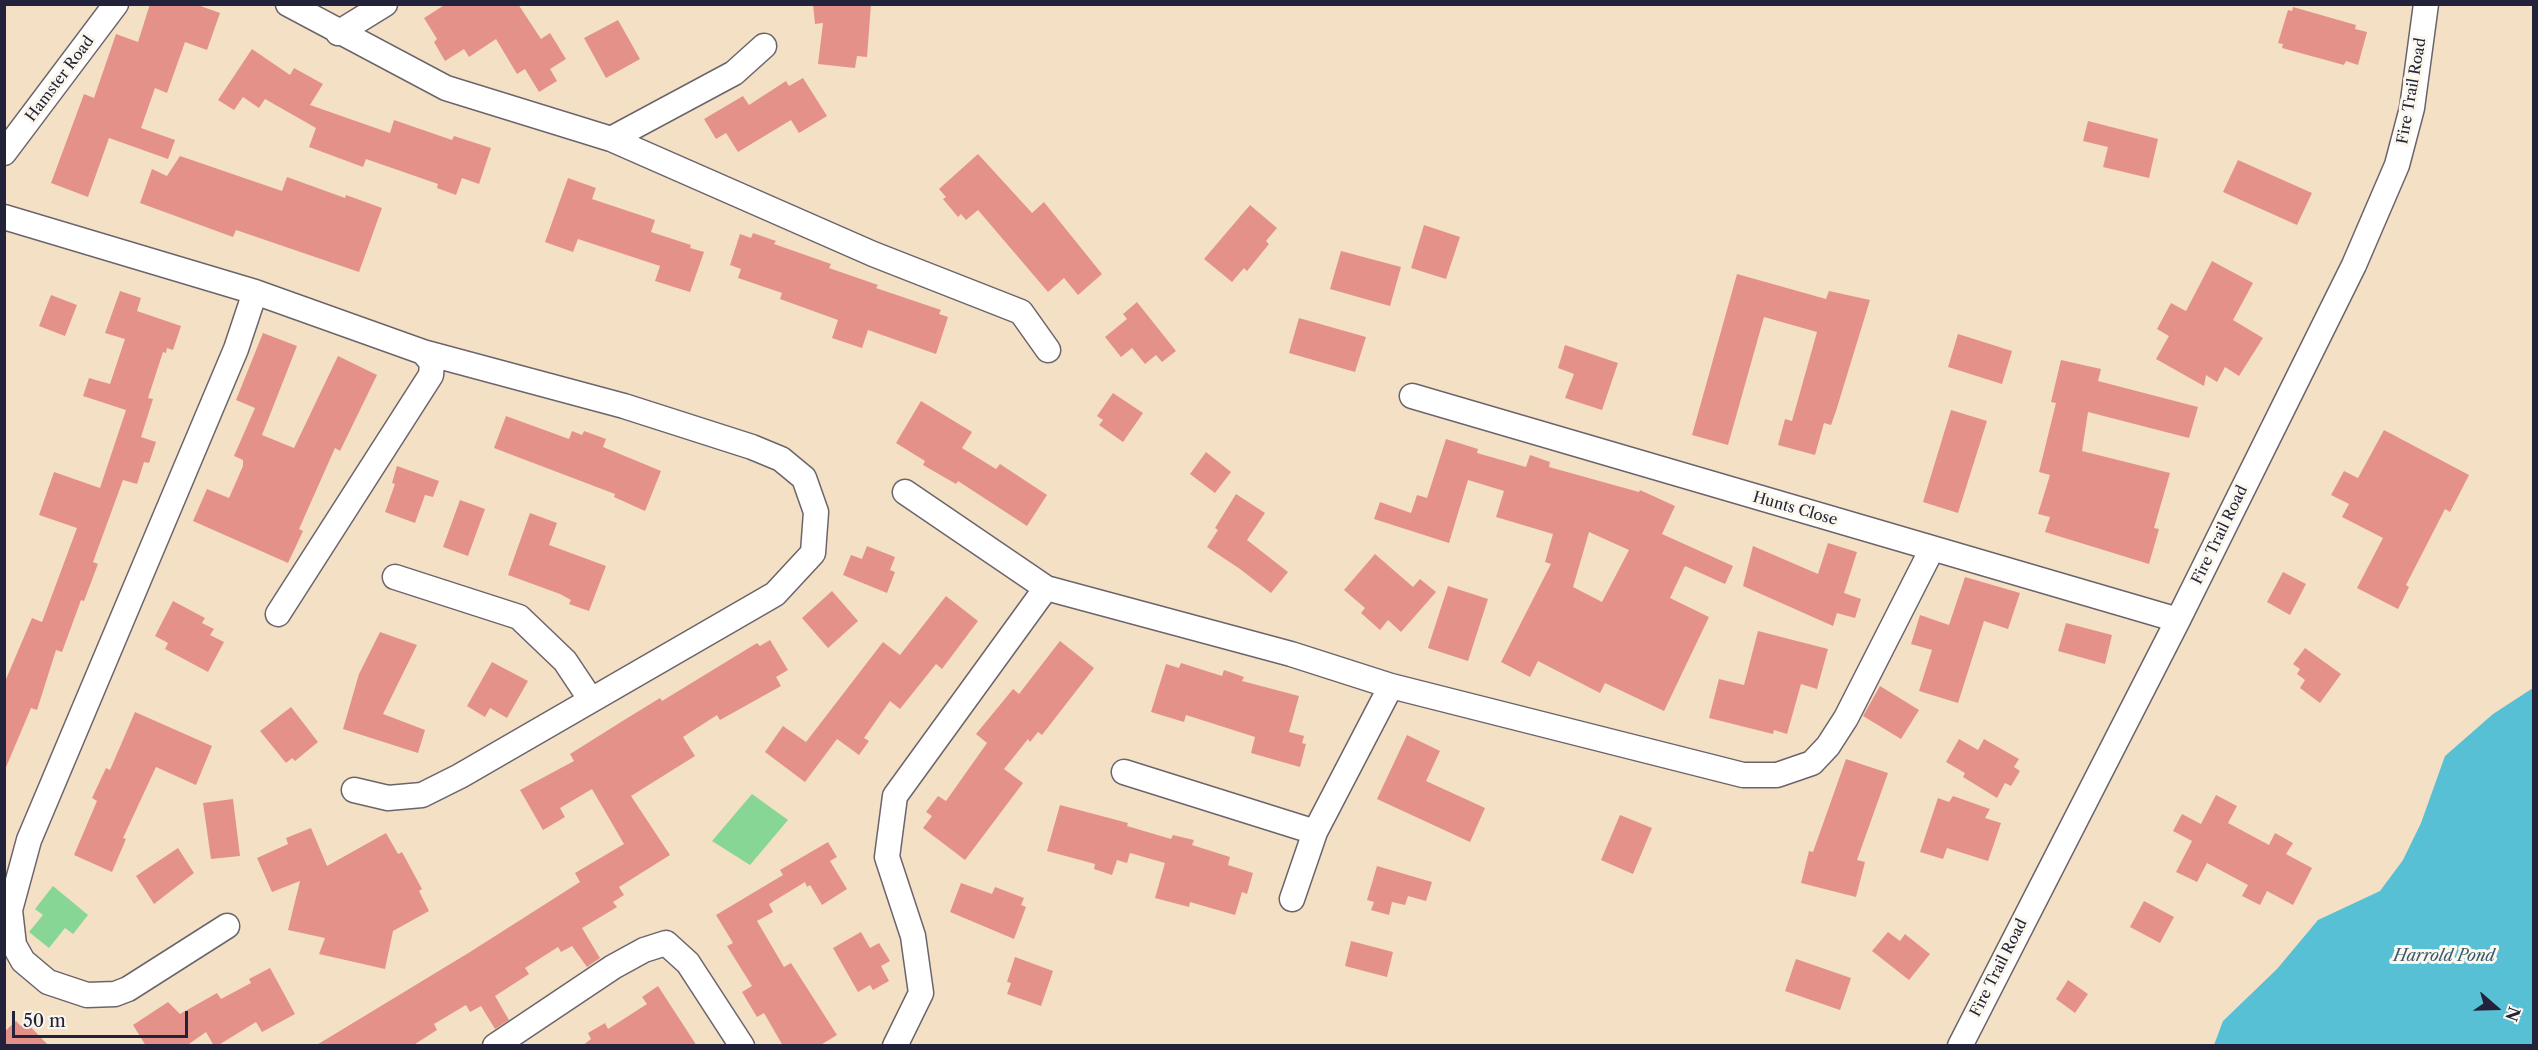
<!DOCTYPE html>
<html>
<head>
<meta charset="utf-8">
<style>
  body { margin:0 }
  #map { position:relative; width:2538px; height:1050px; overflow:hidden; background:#f4e0c5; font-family:"Libre Caslon Text",serif }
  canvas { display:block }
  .frame { position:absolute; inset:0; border:6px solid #22223b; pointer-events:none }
  .north { position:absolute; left:2466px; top:978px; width:60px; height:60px; -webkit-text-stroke:4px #fbf7ec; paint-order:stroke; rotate:110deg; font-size:16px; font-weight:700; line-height:24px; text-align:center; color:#22223b }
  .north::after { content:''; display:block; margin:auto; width:21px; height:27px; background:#22223b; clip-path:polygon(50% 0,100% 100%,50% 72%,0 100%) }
  .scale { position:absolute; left:12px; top:1011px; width:176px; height:27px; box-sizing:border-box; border:3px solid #22223b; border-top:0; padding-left:8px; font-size:18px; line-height:21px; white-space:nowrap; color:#22223b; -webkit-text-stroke:4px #fbf7ec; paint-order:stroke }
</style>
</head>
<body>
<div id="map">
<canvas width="2538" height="1050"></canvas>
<div class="frame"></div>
<div class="north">N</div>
<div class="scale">50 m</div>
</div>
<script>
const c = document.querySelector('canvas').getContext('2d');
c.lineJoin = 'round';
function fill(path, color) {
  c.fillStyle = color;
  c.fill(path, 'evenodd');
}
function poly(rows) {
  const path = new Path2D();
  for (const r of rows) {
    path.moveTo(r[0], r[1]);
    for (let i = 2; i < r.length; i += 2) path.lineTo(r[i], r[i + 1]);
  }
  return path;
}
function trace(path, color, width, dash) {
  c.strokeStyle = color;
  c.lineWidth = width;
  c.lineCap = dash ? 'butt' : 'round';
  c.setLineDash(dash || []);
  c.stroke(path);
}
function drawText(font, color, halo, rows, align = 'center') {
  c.font = font + ' "Libre Caslon Text",serif';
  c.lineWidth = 6;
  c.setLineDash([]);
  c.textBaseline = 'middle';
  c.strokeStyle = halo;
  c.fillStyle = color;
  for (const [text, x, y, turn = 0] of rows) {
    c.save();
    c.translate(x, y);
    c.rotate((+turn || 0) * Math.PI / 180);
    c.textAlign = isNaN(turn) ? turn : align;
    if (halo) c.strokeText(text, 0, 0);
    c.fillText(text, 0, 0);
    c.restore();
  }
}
const green = poly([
  [752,794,788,820,750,865,712,841],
  [53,886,88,915,73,934,65,928,49,948,29,932,43,915,35,909]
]);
const water = poly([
  [2533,688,2533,1045,2214,1045,2223,1021,2277,969,2318,920,2380,891,2403,860,2421,823,2445,756,2493,714]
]);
const building = poly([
  [150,4,195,4,220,13,207,50,185,42,167,93,155,88,141,128,175,140,168,159,109,138,88,197,51,183,84,94,94,98,116,34,138,42],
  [446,4,518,4,541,39,550,33,566,59,550,69,557,81,539,92,525,69,517,74,496,39,469,57,464,49,445,61,434,42,437,39,424,18],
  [813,4,871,4,867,57,857,56,855,68,818,64,823,23,815,24],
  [2293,7,2356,25,2355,29,2367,32,2358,65,2346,61,2344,65,2282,48,2283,44,2278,43,2288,10,2292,11],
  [618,20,640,59,606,78,584,38],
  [252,49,290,75,294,68,323,84,310,105,390,133,394,120,452,140,454,136,491,148,479,184,462,178,456,195,437,188,438,184,366,159,363,167,309,147,316,128,265,99,259,108,243,97,234,110,218,100],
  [803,78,827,116,799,133,791,120,738,152,726,133,716,139,704,119,743,96,749,105,786,81,789,86],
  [2088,121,2158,139,2149,178,2103,167,2108,147,2083,141],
  [978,154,1032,213,1044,202,1102,274,1078,295,1064,278,1048,292,978,210,966,220,961,214,958,217,943,199,946,197,939,189],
  [180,156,282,191,287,177,345,198,346,195,382,208,359,272,236,230,233,237,140,203,152,169,167,176],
  [2238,160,2312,193,2297,225,2223,192],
  [568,178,596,188,592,199,655,220,651,232,691,245,690,248,704,252,690,292,655,281,660,266,578,239,573,252,545,242],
  [1250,205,1277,228,1266,241,1269,244,1247,271,1244,268,1232,282,1204,259],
  [1424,225,1460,237,1446,279,1411,268],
  [753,233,776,241,774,244,831,264,829,268,878,285,876,288,941,310,939,314,948,317,936,354,868,330,862,348,832,338,838,320,780,299,782,293,738,278,741,269,730,265,740,234,751,238],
  [1341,251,1401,267,1390,306,1330,289],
  [2212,261,2253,283,2233,320,2263,338,2239,376,2225,367,2217,382,2206,375,2204,386,2156,359,2169,336,2157,329,2171,303,2186,311],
  [1737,274,1826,299,1829,291,1870,300,1836,411,1831,425,1824,423,1815,455,1778,445,1785,419,1792,421,1817,332,1764,317,1728,445,1692,435],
  [120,291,141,298,137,311,181,326,173,350,167,348,166,353,163,352,148,398,153,399,141,437,156,442,149,463,144,462,137,484,123,480,93,562,98,564,84,601,81,600,62,652,56,650,37,710,31,708,4,772,4,684,32,618,42,622,77,528,39,515,54,472,100,488,126,410,83,396,89,378,110,384,125,339,105,333],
  [51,295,77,305,65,336,39,326],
  [1137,302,1176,351,1162,362,1156,355,1145,364,1132,348,1121,357,1105,337,1127,319,1123,314],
  [1299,318,1366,337,1355,372,1289,353],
  [263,333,297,346,262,435,294,448,338,356,377,375,340,451,335,448,299,529,303,531,288,563,193,521,207,489,229,498,243,466,243,460,234,456,255,408,236,400],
  [1958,334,2012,351,2002,384,1948,367],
  [1565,345,1618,363,1602,410,1565,398,1574,374,1558,368],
  [2061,360,2101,369,2098,381,2198,407,2189,438,2088,412,2082,451,2170,473,2154,528,2159,529,2149,564,2045,532,2050,517,2038,514,2050,475,2039,472,2056,403,2051,402],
  [1113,393,1143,413,1123,442,1099,425,1103,420,1097,416],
  [921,401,972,432,962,448,996,469,1000,464,1047,495,1027,526,958,481,956,484,923,465,925,461,896,443],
  [1951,410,1987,421,1958,513,1923,502],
  [506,416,569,439,572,431,582,435,584,431,606,439,603,447,661,471,645,511,614,497,615,494,494,448],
  [2384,430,2469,475,2450,512,2445,509,2406,585,2409,587,2398,609,2357,588,2383,538,2342,517,2349,504,2331,495,2344,471,2358,478],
  [1446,439,1478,449,1477,453,1526,467,1530,455,1550,462,1549,467,1639,492,1640,490,1675,506,1662,534,1733,566,1725,584,1685,566,1670,598,1709,617,1664,711,1605,683,1600,693,1538,661,1530,677,1501,662,1551,564,1545,562,1553,534,1496,517,1504,491,1468,480,1449,543,1374,519,1380,502,1411,513,1417,495,1427,498],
  [1589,532,1629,550,1602,602,1573,587],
  [1206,452,1231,472,1215,493,1190,474],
  [397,466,439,481,433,497,425,495,415,523,385,512,395,484,392,483],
  [1236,494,1265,513,1247,540,1288,572,1271,593,1240,569,1207,547,1218,530,1215,528],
  [460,500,485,509,468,556,443,547],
  [530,513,557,523,549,545,606,566,589,611,569,604,571,600,560,594,508,575],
  [1828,543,1857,552,1844,593,1861,599,1855,618,1837,613,1833,626,1743,586,1753,546,1818,574],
  [867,546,895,557,890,570,895,572,887,593,843,575,851,555,862,559],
  [1375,554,1413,587,1420,579,1436,592,1401,632,1388,620,1380,630,1361,613,1365,608,1344,590],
  [2283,572,2306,584,2290,615,2267,602],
  [1965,577,2020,593,2008,629,1984,621,1958,703,1919,691,1932,650,1911,644,1920,615,1949,625],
  [1448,586,1488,599,1468,661,1428,648],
  [832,591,858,621,828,648,802,618],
  [946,596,978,621,942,669,936,664,900,709,890,701,864,738,869,741,859,755,837,739,805,782,765,752,783,726,806,742,883,642,900,655],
  [173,601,205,618,202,623,214,629,210,635,224,642,208,672,165,649,168,643,155,636],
  [2066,623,2112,635,2105,664,2058,651],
  [1758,631,1828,649,1817,689,1801,684,1787,734,1774,730,1773,734,1709,718,1719,679,1744,685],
  [380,632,417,645,383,714,425,730,418,753,343,729,359,674],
  [770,640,788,670,776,677,781,686,720,720,717,715,683,737,695,756,631,796,670,855,619,887,624,895,613,902,617,907,582,928,600,958,587,967,572,946,561,952,558,947,525,968,529,974,495,996,509,1020,495,1029,481,1006,470,1012,466,1005,434,1024,437,1030,412,1046,315,1046,470,952,580,882,575,873,624,844,592,789,560,808,565,817,543,830,520,790,574,761,570,754,629,717,660,698,662,701,757,643,760,646],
  [1060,641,1094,668,1042,735,1038,732,1030,742,1028,739,1004,769,1023,783,965,860,923,828,932,816,926,812,938,796,946,801,987,743,976,734,1013,689,1019,694],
  [2305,648,2341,674,2320,703,2300,688,2305,680,2297,674,2300,669,2293,664],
  [492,662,528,681,507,718,490,708,485,717,467,706],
  [1181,663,1222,676,1224,670,1244,677,1242,681,1299,696,1289,732,1304,736,1302,743,1306,744,1300,767,1251,753,1255,737,1186,715,1184,722,1151,712,1166,664,1179,668],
  [1880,686,1919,710,1901,739,1863,716],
  [291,707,318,742,295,761,292,758,286,763,260,731],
  [135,712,212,746,196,785,156,767,123,838,126,839,112,872,74,855,97,801,92,798,106,768,110,770],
  [1407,735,1440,751,1426,781,1485,808,1470,842,1377,799],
  [1959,739,1978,750,1984,739,2019,759,2014,767,2020,771,2011,786,2005,783,1997,798,1963,777,1965,773,1946,762],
  [1846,759,1888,773,1857,860,1865,862,1856,897,1801,883,1809,851,1813,852],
  [2216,795,2237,806,2228,823,2269,845,2275,833,2293,843,2286,854,2312,868,2293,905,2267,891,2260,905,2242,896,2248,885,2207,863,2197,882,2176,872,2192,841,2173,831,2182,814,2201,824],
  [1953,796,1990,809,1985,818,2001,823,1988,861,1947,848,1943,859,1920,852,1938,798,1949,802],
  [233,799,240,856,211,859,203,803],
  [1060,805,1128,823,1127,826,1171,839,1173,835,1194,840,1192,845,1230,857,1228,865,1253,873,1247,894,1242,892,1235,915,1190,902,1189,907,1155,898,1165,863,1130,853,1127,863,1117,860,1112,875,1094,869,1095,864,1047,851],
  [1620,815,1652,828,1633,874,1601,860],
  [311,828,327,866,386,833,398,854,402,852,422,889,419,891,429,911,393,931,385,969,319,954,325,938,288,930,300,881,272,892,257,858,288,844,286,838],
  [828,842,837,857,830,861,847,889,822,905,810,885,807,887,805,882,769,904,773,912,757,921,784,967,791,963,837,1035,819,1046,783,1046,764,1013,757,1017,742,992,752,986,727,946,733,943,716,915,783,875,780,870],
  [178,848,194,873,154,904,136,876],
  [1377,866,1432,882,1426,901,1408,896,1405,905,1392,902,1389,915,1371,910,1374,902,1367,900],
  [961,883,992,894,995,887,1024,898,1021,905,1026,907,1014,939,950,912],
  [2144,901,2174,917,2160,943,2130,927],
  [861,932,870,948,879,943,890,961,881,966,889,981,873,990,870,985,858,992,833,948],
  [1888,932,1900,941,1905,934,1930,954,1909,980,1872,951],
  [1351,941,1393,952,1387,977,1345,966],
  [1015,957,1053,971,1041,1006,1007,994,1011,983,1007,982],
  [1796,959,1851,978,1840,1010,1785,991],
  [270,968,295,1014,262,1032,256,1022,217,1046,214,1046,206,1032,186,1046,146,1046,133,1025,168,1002,180,1014,217,993,221,999,251,983,249,979],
  [2068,980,2088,994,2075,1013,2056,999],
  [658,986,697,1046,582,1046,591,1039,588,1033,605,1023,608,1029,647,1004,642,997],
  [16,1021,21,1026,26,1022,49,1046,4,1046,4,1032]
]);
const minor = poly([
  [288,4,446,88,611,139,873,254,1021,312,1048,350],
  [338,33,385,4],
  [611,139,734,73,764,46],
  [4,153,116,4],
  [4,217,255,292,423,352,432,363,431,375,278,614],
  [1412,396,2178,620],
  [905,492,1046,588,1291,654,1391,686,1743,775,1777,775,1812,763,1828,746,1846,718,1932,549],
  [395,577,519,617,565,661,591,700],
  [1124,772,1315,832,1391,686],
  [354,790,388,798,422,795,460,776,775,594,813,553,816,512,804,478,781,459,752,447,624,406,423,352],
  [1292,899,1315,832],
  [227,926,128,989,115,994,87,995,48,982,23,961,14,945,10,910,29,840,236,349,255,292],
  [495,1046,613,967,644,950,666,943,688,963,742,1046],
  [895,1046,921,993,913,936,887,857,895,796,1046,588],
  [1960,1046,2178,620,2354,265,2397,165,2412,108,2426,4]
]);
const streetNames = [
  ["Hamster Road",60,79,-53],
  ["Fire Trail Road",2412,91,-80],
  ["Hunts Close",1795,509,16],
  ["Fire Trail Road",2220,535,-64],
  ["Fire Trail Road",1999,968,-63]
];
const waterNames = [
  ["Harrold Pond",2444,956]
];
fill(green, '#88d695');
fill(water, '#57c0d4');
fill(building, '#e49289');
trace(minor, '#6c646b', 27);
trace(minor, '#fff', 24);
drawText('15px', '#22223b', '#fbf7ec', streetNames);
drawText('italic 16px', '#355971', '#fbf7ec', waterNames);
</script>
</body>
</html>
